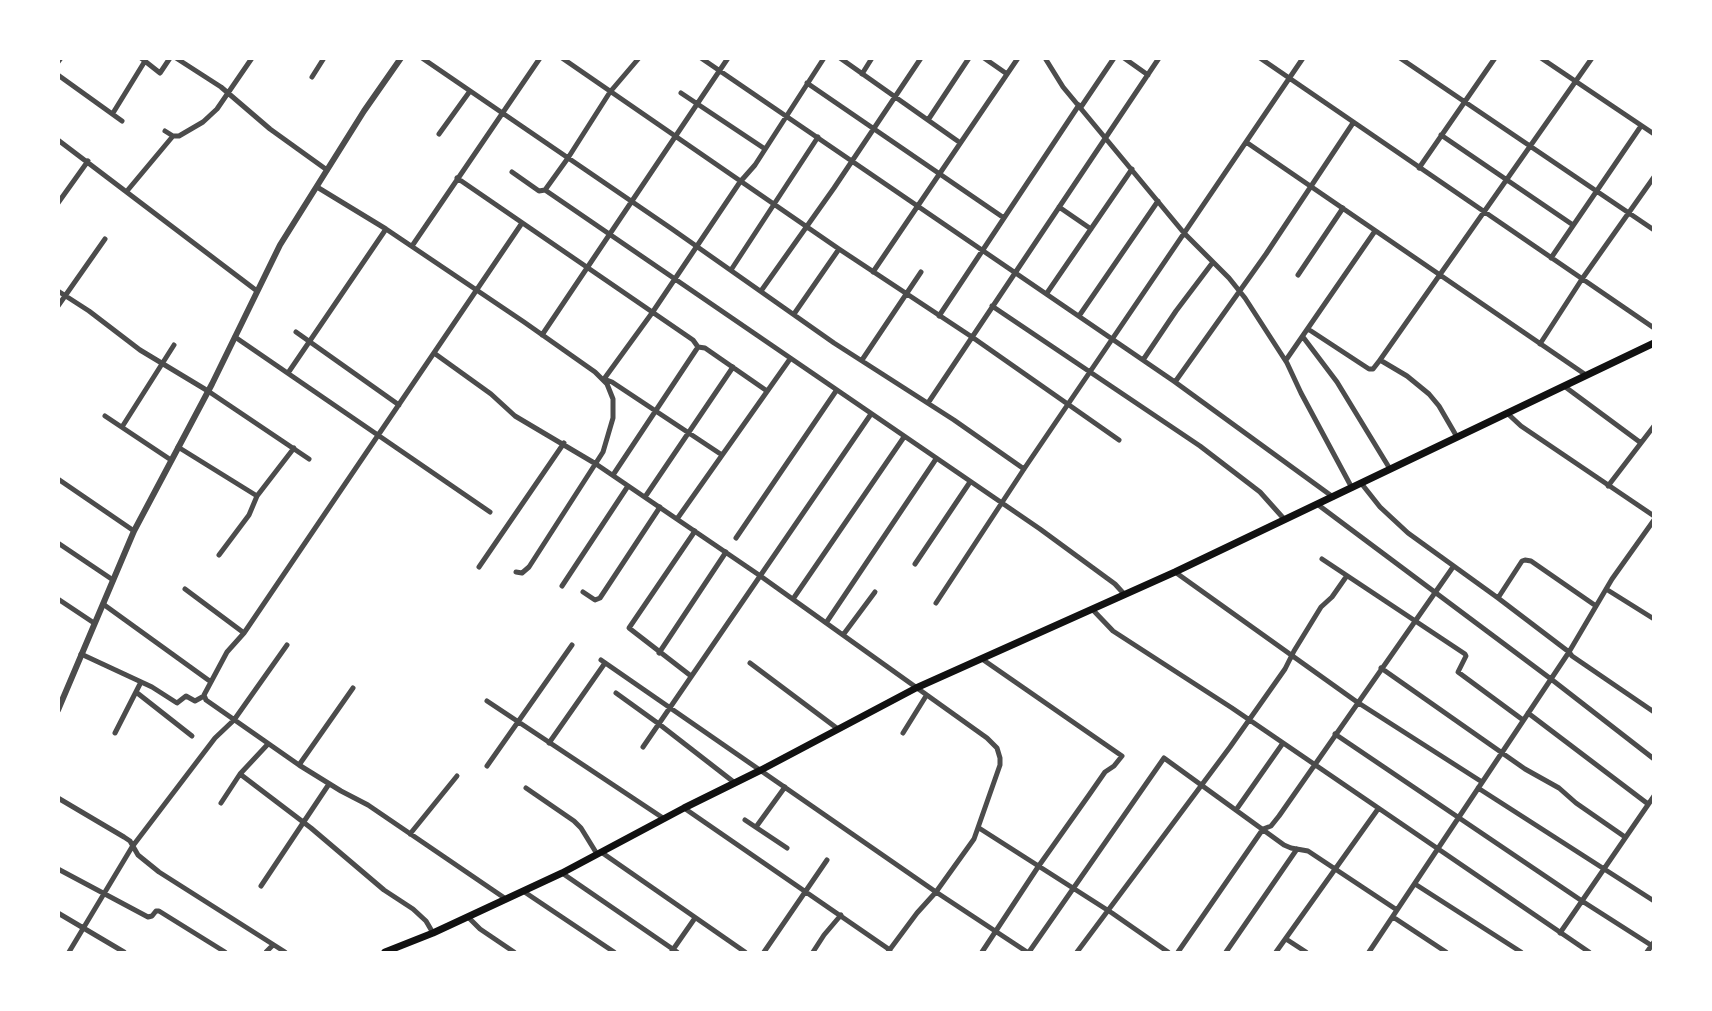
<!DOCTYPE html>
<html>
<head>
<meta charset="utf-8">
<style>
  body { margin:0 }
  #map { position:relative; width:1712px; height:1011px; overflow:hidden; background:#fff; font-family:Arial,sans-serif }
  canvas { display:block }
  .frame { position:absolute; inset:0; border:60px solid #fff; pointer-events:none }
</style>
</head>
<body>
<div id="map">
<canvas width="1712" height="1011"></canvas>
<div class="frame"></div>
</div>
<script>
const c = document.querySelector('canvas').getContext('2d');
c.lineJoin = 'round';
function poly(rows) {
  const path = new Path2D();
  for (const r of rows) {
    path.moveTo(r[0], r[1]);
    for (let i = 2; i < r.length; i += 2) path.lineTo(r[i], r[i + 1]);
  }
  return path;
}
function trace(path, color, width, dash) {
  c.strokeStyle = color;
  c.lineWidth = width;
  c.lineCap = dash ? 'butt' : 'round';
  c.setLineDash(dash || []);
  c.stroke(path);
}
const minor = poly([
  [141,58,160,73,170,58],
  [176,58,221,87,270,129,327,170],
  [422,58,672,229,834,343,954,420,1024,469],
  [562,58,839,249,972,337,1119,440],
  [701,58,1175,382,1333,497],
  [840,58,959,142],
  [984,58,1007,74],
  [1045,58,1063,87,1184,233,1229,278,1245,298,1287,363,1301,393,1352,488],
  [1124,58,1148,75],
  [1260,58,1654,328],
  [1400,58,1654,230],
  [1541,58,1654,134],
  [58,62,61,58],
  [862,74,872,58],
  [58,75,122,121],
  [312,77,324,58],
  [807,83,1004,218],
  [681,93,765,149],
  [1081,107,1114,58],
  [113,113,145,61],
  [928,120,969,58],
  [165,131,173,136,179,136,203,122,217,109,252,58],
  [439,134,470,91],
  [1441,135,1573,225],
  [58,140,257,291],
  [1246,142,1586,375],
  [1419,168,1495,58],
  [512,172,539,191,545,190,568,158,610,92,639,58],
  [457,178,693,340,698,347,705,348,767,391],
  [317,187,386,229,524,322,595,372,607,384,613,399,613,418,603,452,529,567,522,573,516,572],
  [545,190,1040,529,1115,584,1125,595],
  [127,191,173,136],
  [58,203,88,161],
  [1059,207,1091,229],
  [412,246,540,58],
  [1551,258,1641,126],
  [731,270,818,137],
  [873,272,1018,58],
  [1298,275,1343,208],
  [58,291,89,311,140,350,208,391,309,459],
  [761,291,834,188,921,58],
  [1047,293,1132,169],
  [58,306,105,239],
  [992,306,1200,446,1260,492,1285,520],
  [794,314,839,249],
  [939,316,1079,105],
  [1079,316,1158,201],
  [1308,329,1369,369,1373,369,1380,360],
  [296,332,399,405],
  [542,335,728,58],
  [235,337,490,512],
  [1303,337,1337,382,1390,469],
  [1540,344,1582,279,1654,177],
  [434,353,491,394,515,416,596,464,759,575,987,738,997,748,1000,758,1000,765,974,839,936,892,917,913,888,952],
  [862,360,921,272],
  [1143,360,1176,311,1213,262],
  [1286,360,1375,231],
  [288,373,386,229],
  [1175,382,1266,254,1353,123],
  [1564,386,1641,443],
  [928,403,1159,58],
  [1507,413,1521,426,1654,516],
  [105,416,171,460],
  [122,427,174,345],
  [1457,437,1439,406,1429,394,1407,376,1380,360,1592,58],
  [178,447,257,496],
  [722,455,612,382,604,379,652,313,740,182,755,165,824,58],
  [613,475,698,347],
  [58,479,134,531],
  [1361,483,1380,507,1408,533,1498,598,1569,652,1572,656,1654,712],
  [1608,486,1654,426],
  [645,497,733,367],
  [1317,504,1551,679,1654,759],
  [677,519,790,359],
  [736,538,836,391],
  [58,543,113,580],
  [219,555,249,515,257,496,294,448],
  [1322,559,1465,654,1466,656,1458,672,1523,720],
  [915,564,970,482],
  [479,567,564,443],
  [1175,572,1357,702,1482,782],
  [562,586,628,486],
  [185,589,244,633],
  [1606,589,1654,619],
  [583,592,595,600,600,598,660,507],
  [1498,598,1522,561,1525,560,1531,561,1596,606],
  [58,599,94,623],
  [793,599,904,437],
  [936,603,1024,469,1303,58],
  [103,604,211,682],
  [1092,609,1113,631,1232,708,1589,952],
  [826,623,936,459],
  [843,635,875,592],
  [659,653,726,552],
  [81,654,152,687,177,703,186,696,195,701,204,696],
  [982,659,1122,756,1114,766,1105,772,1089,795,1038,867,982,952],
  [601,660,936,892,1027,952],
  [750,663,838,729],
  [1381,668,1525,769,1559,788,1576,803,1625,837],
  [691,676,629,628,695,531],
  [136,692,192,736],
  [616,693,659,724,735,783],
  [487,701,663,818],
  [1528,713,1648,804],
  [115,733,141,682],
  [903,733,926,696],
  [1335,734,1582,901,1654,947],
  [549,743,605,663],
  [643,747,871,414],
  [299,765,353,688],
  [487,766,572,645],
  [240,774,311,828,384,890,413,909,426,921,433,933],
  [526,788,574,821,581,828,597,854],
  [1478,788,1654,901],
  [58,798,124,837,130,841,138,855,159,872,285,952],
  [221,803,240,774,268,744],
  [684,808,890,950],
  [1236,810,1283,743],
  [745,820,787,848],
  [756,827,785,787],
  [979,828,1112,913,1168,952],
  [410,834,457,776],
  [601,852,745,952],
  [58,869,148,917,152,916,156,911,159,911,225,952],
  [562,873,677,952],
  [1415,884,1521,952],
  [261,886,329,784],
  [523,891,614,952],
  [506,899,368,805,341,791,299,765,206,700,204,695,227,652,244,633,522,223],
  [58,913,124,952],
  [468,917,480,929,514,952],
  [1393,917,1446,952],
  [1560,933,1654,796],
  [1286,939,1306,952],
  [672,951,695,918],
  [69,952,132,847,215,738,234,720,287,645],
  [266,952,273,945],
  [764,952,827,860],
  [813,952,824,935,841,915],
  [1029,952,1164,758,1284,845,1291,848,1308,851,1397,910],
  [1077,952,1230,747,1285,669,1294,651,1321,607,1332,597,1346,577],
  [1178,952,1263,829,1271,826,1279,816,1453,567],
  [1226,952,1297,849],
  [1276,952,1378,809],
  [1369,952,1569,652,1612,579,1654,520],
  [1647,952,1654,942]
]);
const tertiary = poly([
  [58,710,134,531,212,384,280,245,364,111,401,58]
]);
const secondary = poly([
  [385,952,433,933,562,873,684,808,761,770,916,688,1175,572,1654,343]
]);
trace(minor, '#4c4c4c', 5);
trace(tertiary, '#4c4c4c', 6);
trace(secondary, '#111', 7);
</script>
</body>
</html>
